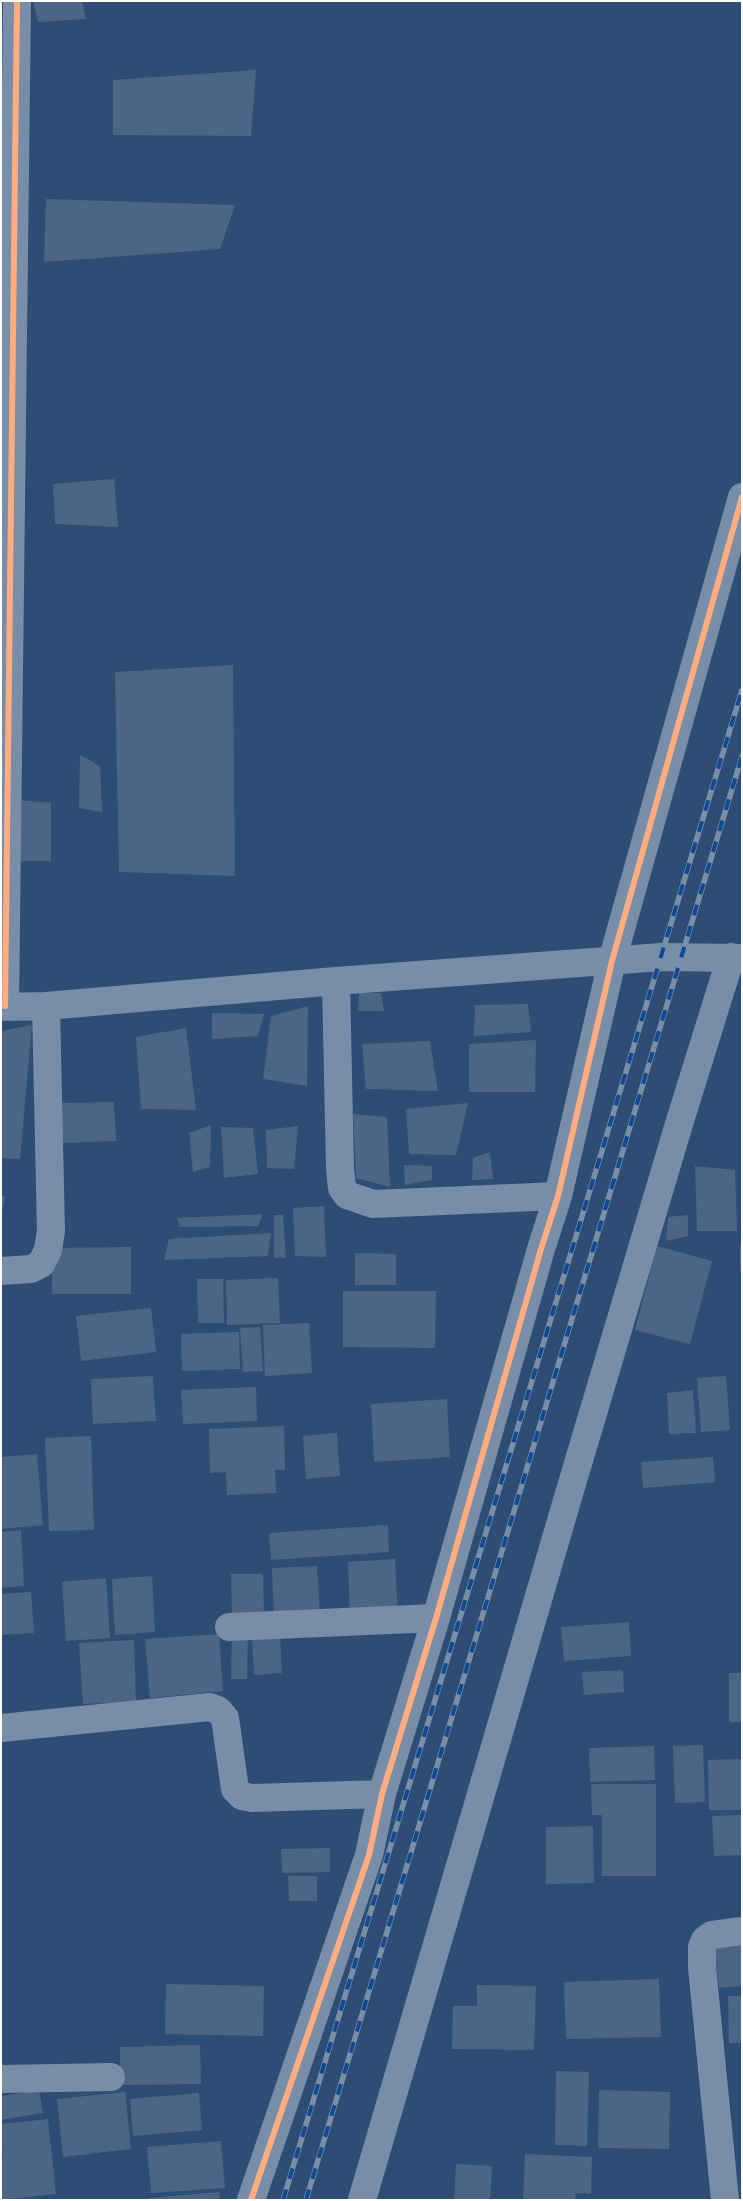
<!DOCTYPE html>
<html>
<head>
<meta charset="utf-8">
<style>
  body { margin:0 }
  #map { position:relative; width:743px; height:2201px; overflow:hidden; background:#2e4d75; font-family:"Source Sans 3",sans-serif }
  canvas { display:block }
  .frame { position:absolute; inset:0; border:2px solid #fff; pointer-events:none }
</style>
</head>
<body>
<div id="map">
<canvas width="743" height="2201"></canvas>
<div class="frame"></div>
</div>
<script>
const c = document.querySelector('canvas').getContext('2d');
c.lineJoin = 'round';
function fill(path, color) {
  c.fillStyle = color;
  c.fill(path, 'evenodd');
}
function poly(rows) {
  const path = new Path2D();
  for (const r of rows) {
    path.moveTo(r[0], r[1]);
    for (let i = 2; i < r.length; i += 2) path.lineTo(r[i], r[i + 1]);
  }
  return path;
}
function trace(path, color, width, dash) {
  c.strokeStyle = color;
  c.lineWidth = width;
  c.lineCap = dash ? 'butt' : 'round';
  c.setLineDash(dash || []);
  c.stroke(path);
}
const building = poly([
  [33,1,82,1,86,19,38,22],
  [256,70,251,136,113,135,113,80],
  [46,199,235,205,220,249,44,262],
  [114,479,118,527,55,524,53,484],
  [233,665,235,876,119,872,115,672],
  [80,755,100,766,102,812,79,808],
  [18,800,51,803,51,861,19,861],
  [359,993,381,993,384,1011,358,1011],
  [528,1004,531,1032,474,1036,475,1005],
  [308,1006,307,1086,263,1079,271,1016],
  [212,1013,264,1014,258,1036,212,1039],
  [32,1025,20,1159,1,1158,1,1031],
  [186,1028,196,1110,141,1109,136,1037],
  [536,1040,535,1092,469,1092,469,1044],
  [430,1041,438,1091,366,1089,362,1044],
  [114,1102,116,1141,61,1143,59,1103],
  [468,1103,456,1155,409,1154,406,1109],
  [353,1114,387,1117,390,1187,356,1178],
  [211,1125,210,1167,193,1172,189,1133],
  [298,1126,294,1169,267,1168,266,1130],
  [221,1127,253,1128,258,1174,224,1178],
  [490,1152,493,1179,472,1180,473,1158],
  [404,1165,432,1166,432,1180,405,1185],
  [695,1166,735,1170,737,1231,697,1231],
  [1,1195,5,1196,2,1213,1,1213],
  [324,1206,326,1257,295,1256,293,1208],
  [263,1214,258,1226,180,1227,177,1218],
  [274,1215,283,1215,286,1258,274,1258],
  [688,1215,688,1236,666,1241,668,1217],
  [271,1233,268,1256,164,1260,169,1239],
  [742,1244,742,1271,740,1271,740,1245],
  [657,1246,712,1261,690,1344,635,1330],
  [131,1247,131,1294,52,1294,52,1248],
  [355,1253,396,1254,396,1285,355,1285],
  [278,1278,280,1323,227,1325,226,1280],
  [197,1279,223,1279,224,1323,198,1323],
  [343,1291,436,1291,435,1348,343,1347],
  [151,1308,156,1352,81,1361,76,1316],
  [309,1323,312,1373,265,1376,263,1325],
  [260,1327,263,1371,243,1372,240,1328],
  [239,1332,240,1369,182,1371,181,1334],
  [153,1376,156,1421,93,1424,91,1379],
  [726,1376,730,1430,701,1432,697,1378],
  [256,1387,257,1421,183,1424,181,1390],
  [693,1390,696,1433,669,1434,667,1393],
  [447,1399,450,1457,374,1462,371,1404],
  [284,1426,285,1470,275,1470,276,1493,227,1495,226,1472,210,1473,209,1429],
  [337,1433,340,1476,306,1479,303,1436],
  [91,1436,94,1530,49,1531,45,1438],
  [37,1454,43,1525,1,1529,1,1457],
  [713,1457,715,1482,643,1488,641,1462],
  [388,1525,389,1552,271,1560,269,1533],
  [21,1530,24,1586,1,1588,1,1532],
  [395,1559,398,1616,350,1619,348,1562],
  [317,1566,320,1614,274,1617,272,1568],
  [231,1574,263,1574,264,1615,232,1614],
  [152,1576,155,1632,115,1635,112,1579],
  [106,1578,110,1638,66,1641,62,1582],
  [31,1592,34,1633,1,1635,1,1594],
  [629,1622,631,1656,564,1661,561,1627],
  [232,1633,248,1633,247,1679,231,1679],
  [219,1634,223,1691,150,1698,145,1639],
  [280,1634,282,1673,254,1675,252,1636],
  [134,1640,136,1702,83,1704,79,1643],
  [623,1670,624,1692,584,1695,582,1672],
  [729,1673,742,1673,742,1722,729,1722],
  [703,1745,705,1802,675,1803,673,1746],
  [654,1746,655,1780,590,1782,589,1748],
  [742,1759,742,1810,709,1810,708,1760],
  [591,1784,656,1784,656,1876,602,1876,602,1815,592,1815],
  [742,1815,742,1855,714,1856,712,1816],
  [593,1826,594,1883,546,1884,546,1827],
  [330,1848,330,1872,282,1873,281,1849],
  [288,1876,317,1876,317,1901,289,1901],
  [742,1944,742,1986,719,1988,714,1947],
  [659,1979,661,2037,566,2039,564,1982],
  [166,1984,264,1986,263,2036,165,2034],
  [477,1985,536,1986,534,2050,452,2049,453,2006,477,2006],
  [728,1996,742,1996,742,2043,729,2043],
  [200,2045,201,2084,120,2085,120,2047],
  [556,2071,589,2072,587,2146,555,2145],
  [39,2090,43,2113,1,2120,1,2096],
  [599,2090,670,2092,669,2149,598,2148],
  [125,2092,131,2149,63,2157,57,2099],
  [199,2093,202,2130,133,2136,130,2099],
  [48,2119,56,2194,1,2200,1,2160,3,2160,1,2124],
  [221,2141,225,2188,151,2193,147,2147],
  [525,2154,592,2157,591,2194,576,2193,575,2200,523,2200],
  [456,2164,492,2166,490,2200,454,2200],
  [219,2192,220,2200,149,2200,149,2198]
]);
const minor = poly([
  [336,981,340,1169,342,1188,347,1195,373,1204,558,1196],
  [5,1006,17,1],
  [1,1007,46,1006,336,981,661,957,742,958],
  [1,1271,31,1269,41,1264,48,1250,51,1231,46,1006],
  [229,1627,436,1618],
  [1,1728,210,1707,218,1710,225,1718,235,1789,242,1796,252,1798,382,1794],
  [1,2079,111,2077],
  [251,2200,369,1855,382,1794,436,1618,541,1249,558,1196,612,961,742,497],
  [362,2200,571,1487,679,1124,731,957],
  [725,2200,702,1967,702,1947,705,1940,712,1935,742,1931]
]);
const rail = poly([
  [283,2200,742,690],
  [306,2200,742,756]
]);
const cycleway = poly([
  [5,1006,17,1],
  [251,2200,369,1855,382,1794,436,1618,541,1249,558,1196,612,961,742,497]
]);
fill(building, '#4c6584');
trace(minor, '#778da8', 28);
trace(rail, '#798ea7', 5.5);
trace(rail, '#114992', 4, [11]);
trace(cycleway, '#ffac80', 6);
</script>
</body>
</html>
